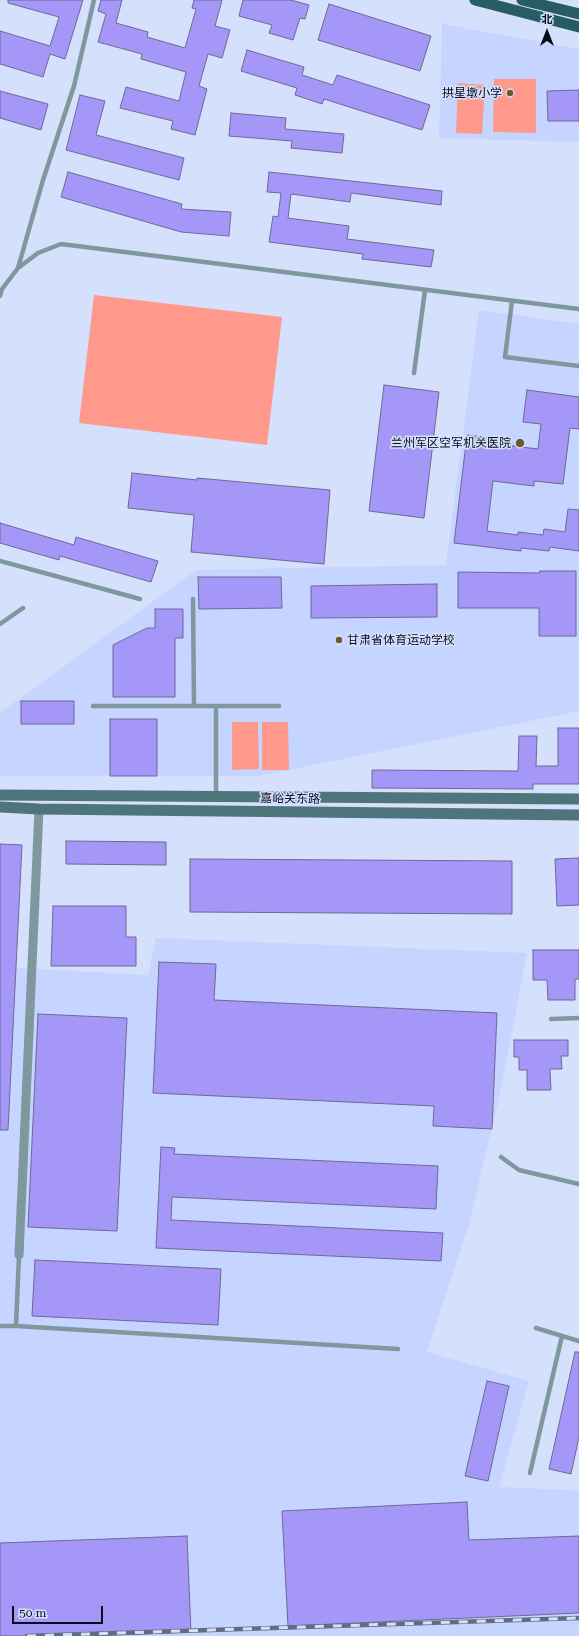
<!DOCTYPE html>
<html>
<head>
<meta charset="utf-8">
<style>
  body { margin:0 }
  #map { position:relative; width:579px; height:1636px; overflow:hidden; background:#d5e0fc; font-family:"Roboto Serif","Noto Sans SC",serif }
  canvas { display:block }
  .north { position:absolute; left:527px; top:12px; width:40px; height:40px; -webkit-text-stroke:3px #d5e0fc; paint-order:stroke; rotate:0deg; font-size:11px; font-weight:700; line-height:16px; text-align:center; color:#080d1c }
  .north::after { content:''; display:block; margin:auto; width:14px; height:18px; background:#080d1c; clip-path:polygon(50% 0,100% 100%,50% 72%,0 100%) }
  .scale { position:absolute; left:12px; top:1606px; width:91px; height:18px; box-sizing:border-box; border:2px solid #080d1c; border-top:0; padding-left:5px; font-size:12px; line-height:14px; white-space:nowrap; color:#080d1c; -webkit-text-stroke:3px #d5e0fc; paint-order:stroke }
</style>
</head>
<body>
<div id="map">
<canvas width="579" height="1636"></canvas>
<div class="north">北</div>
<div class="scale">50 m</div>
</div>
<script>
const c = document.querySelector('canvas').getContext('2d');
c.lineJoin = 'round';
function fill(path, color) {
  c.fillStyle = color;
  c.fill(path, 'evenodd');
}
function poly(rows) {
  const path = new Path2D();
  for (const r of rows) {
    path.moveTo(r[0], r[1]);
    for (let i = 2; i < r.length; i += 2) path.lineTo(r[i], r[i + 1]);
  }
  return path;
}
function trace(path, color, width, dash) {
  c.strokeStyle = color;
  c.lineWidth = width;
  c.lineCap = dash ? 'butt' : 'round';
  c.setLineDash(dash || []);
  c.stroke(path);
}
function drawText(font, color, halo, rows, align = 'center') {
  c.font = font + ' "Roboto Serif","Noto Sans SC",serif';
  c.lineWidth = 3;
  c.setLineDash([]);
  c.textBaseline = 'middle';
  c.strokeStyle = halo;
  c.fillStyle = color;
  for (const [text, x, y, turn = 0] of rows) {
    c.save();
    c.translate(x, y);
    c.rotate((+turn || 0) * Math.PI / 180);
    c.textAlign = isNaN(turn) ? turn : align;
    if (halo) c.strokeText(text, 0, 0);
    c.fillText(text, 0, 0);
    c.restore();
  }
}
const built = poly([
  [442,24,579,49,579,142,439,138],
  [479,310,579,324,579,711,259,776,0,776,0,713,196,570,446,565],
  [156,938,527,953,498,1104,468,1227,427,1352,529,1381,499,1487,571,1490,579,1492,579,1636,0,1636,0,967,148,975]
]);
const green = poly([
  [494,79,536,79,536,133,493,132],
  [458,83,485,85,482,134,456,133],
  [94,295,282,317,267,445,79,423],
  [232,722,258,722,259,769,232,770],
  [262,722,288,722,289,770,262,770]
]);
const building = poly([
  [8,0,83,0,65,59,50,54,43,77,0,64,0,31,50,46,59,17,8,3,8,0],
  [101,0,122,0,116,23,148,32,147,37,185,48,196,9,192,8,194,0,222,0,215,26,230,30,222,58,208,54,199,86,207,89,195,135,171,129,173,121,120,108,126,87,179,101,186,72,141,59,142,54,98,42,106,14,98,11,101,0],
  [243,0,291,0,309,5,305,19,300,18,293,40,269,33,272,25,239,16,243,0],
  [329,4,431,36,420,71,318,40,329,4],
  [247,50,304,67,302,75,333,85,337,75,430,105,422,130,324,99,322,104,295,95,297,88,241,71,247,50],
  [579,90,579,121,548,121,547,91,579,90],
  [0,91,48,104,41,130,0,118,0,91],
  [80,95,105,101,96,135,184,158,179,180,66,150,80,95],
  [231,113,286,118,285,129,344,134,342,153,291,148,292,141,229,136,231,113],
  [68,172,182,204,181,209,231,212,229,236,181,232,61,197,68,172],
  [269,172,442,191,441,205,351,193,350,202,291,194,288,218,349,226,347,239,434,250,431,267,362,259,363,254,269,242,273,216,278,217,281,193,267,192,269,172],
  [384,385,439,392,424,518,369,511,384,385],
  [527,390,579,397,579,429,570,428,563,484,534,481,534,486,493,481,487,531,518,535,518,532,543,535,544,529,565,532,568,509,579,510,579,551,550,547,549,551,521,548,521,551,454,543,467,435,498,439,497,444,538,449,541,424,523,422,527,390],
  [132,473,197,480,197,478,330,490,324,564,191,552,194,515,128,508,132,473],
  [0,523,74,545,76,537,158,561,151,582,60,556,59,560,0,543,0,523],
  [540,571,576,571,576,636,539,636,539,608,458,608,458,572,540,573,540,571],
  [198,577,281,577,282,608,199,609,198,577],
  [437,584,437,617,311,618,311,586,437,584],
  [155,609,183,609,183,638,175,638,175,697,113,697,113,645,147,628,155,628,155,609],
  [21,701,74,701,74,724,21,724,21,701],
  [110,719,157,719,157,776,110,776,110,719],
  [558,728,579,728,579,784,533,784,533,789,372,788,372,770,518,771,519,736,537,736,536,766,558,766,558,728],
  [66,841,166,842,166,865,66,864,66,841],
  [0,844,22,845,8,1130,0,1130,0,844],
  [579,858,579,905,557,906,555,859,579,858],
  [190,859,512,861,512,914,190,912,190,859],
  [53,906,126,906,126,937,136,937,136,966,51,966,53,906],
  [533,950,579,950,579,979,575,979,575,1000,548,1000,547,980,533,980,533,950],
  [159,962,216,964,214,1000,497,1013,492,1129,433,1126,434,1106,153,1093,159,962],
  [38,1014,127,1018,117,1231,28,1227,38,1014],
  [514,1040,568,1040,568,1056,561,1056,562,1069,550,1069,551,1090,527,1090,527,1070,519,1070,519,1057,514,1057,514,1040],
  [161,1147,175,1148,174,1154,438,1166,436,1209,172,1197,171,1220,443,1233,441,1261,156,1248,161,1147],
  [35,1260,221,1269,218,1325,32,1316,35,1260],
  [575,1352,579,1352,579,1437,571,1474,549,1469,575,1352],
  [487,1381,509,1386,488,1481,465,1476,487,1381],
  [467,1502,469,1540,579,1536,579,1613,288,1626,282,1511,467,1502],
  [187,1536,191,1632,89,1636,0,1636,0,1543,187,1536]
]);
const service = poly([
  [18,268,43,180,74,86,94,0],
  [0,296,2,289,18,268,38,253,61,244,579,309],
  [512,301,505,357,579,366],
  [414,373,425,290],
  [0,561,140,599],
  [193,599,194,706],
  [0,624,23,608],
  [93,706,279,706],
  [216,706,216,796],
  [551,1019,579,1018],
  [501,1157,519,1170,579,1184],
  [0,1326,16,1326,19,1255],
  [16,1326,398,1349],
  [536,1328,579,1341],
  [530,1473,562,1336]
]);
const minor = poly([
  [19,1255,39,809]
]);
const secondary = poly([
  [0,795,579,799],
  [0,807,39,809,579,815]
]);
const primary = poly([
  [475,0,579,27],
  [522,0,579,14]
]);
const rail = poly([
  [27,1636,579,1618]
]);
const markers = [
  [510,93,4,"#6d5a29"],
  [520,443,5,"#6d5a29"],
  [339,640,4,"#6d5a29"]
];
const poiNames = [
  ["拱星墩小学",502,93],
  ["兰州军区空军机关医院",511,443],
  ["甘肃省体育运动学校",347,640,"left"]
];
const streetNames = [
  ["嘉峪关东路",290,799,1]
];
fill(built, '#c5d5ff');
fill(green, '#ff998b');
fill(building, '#a497f7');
trace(building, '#6e6994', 1);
trace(service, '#7e989d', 4.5);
trace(minor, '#7e989d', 9);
trace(secondary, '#4e757c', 11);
trace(primary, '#285c64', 11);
trace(rail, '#636b7f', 4.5);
trace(rail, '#d5e0fc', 3, [9]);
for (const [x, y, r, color] of markers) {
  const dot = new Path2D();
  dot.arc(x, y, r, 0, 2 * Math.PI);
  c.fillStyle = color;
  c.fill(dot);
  trace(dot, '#d5e0fc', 1.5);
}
drawText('12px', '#080d1c', '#d5e0fc', poiNames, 'right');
drawText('12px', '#080d1c', '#d5e0fc', streetNames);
</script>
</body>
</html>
